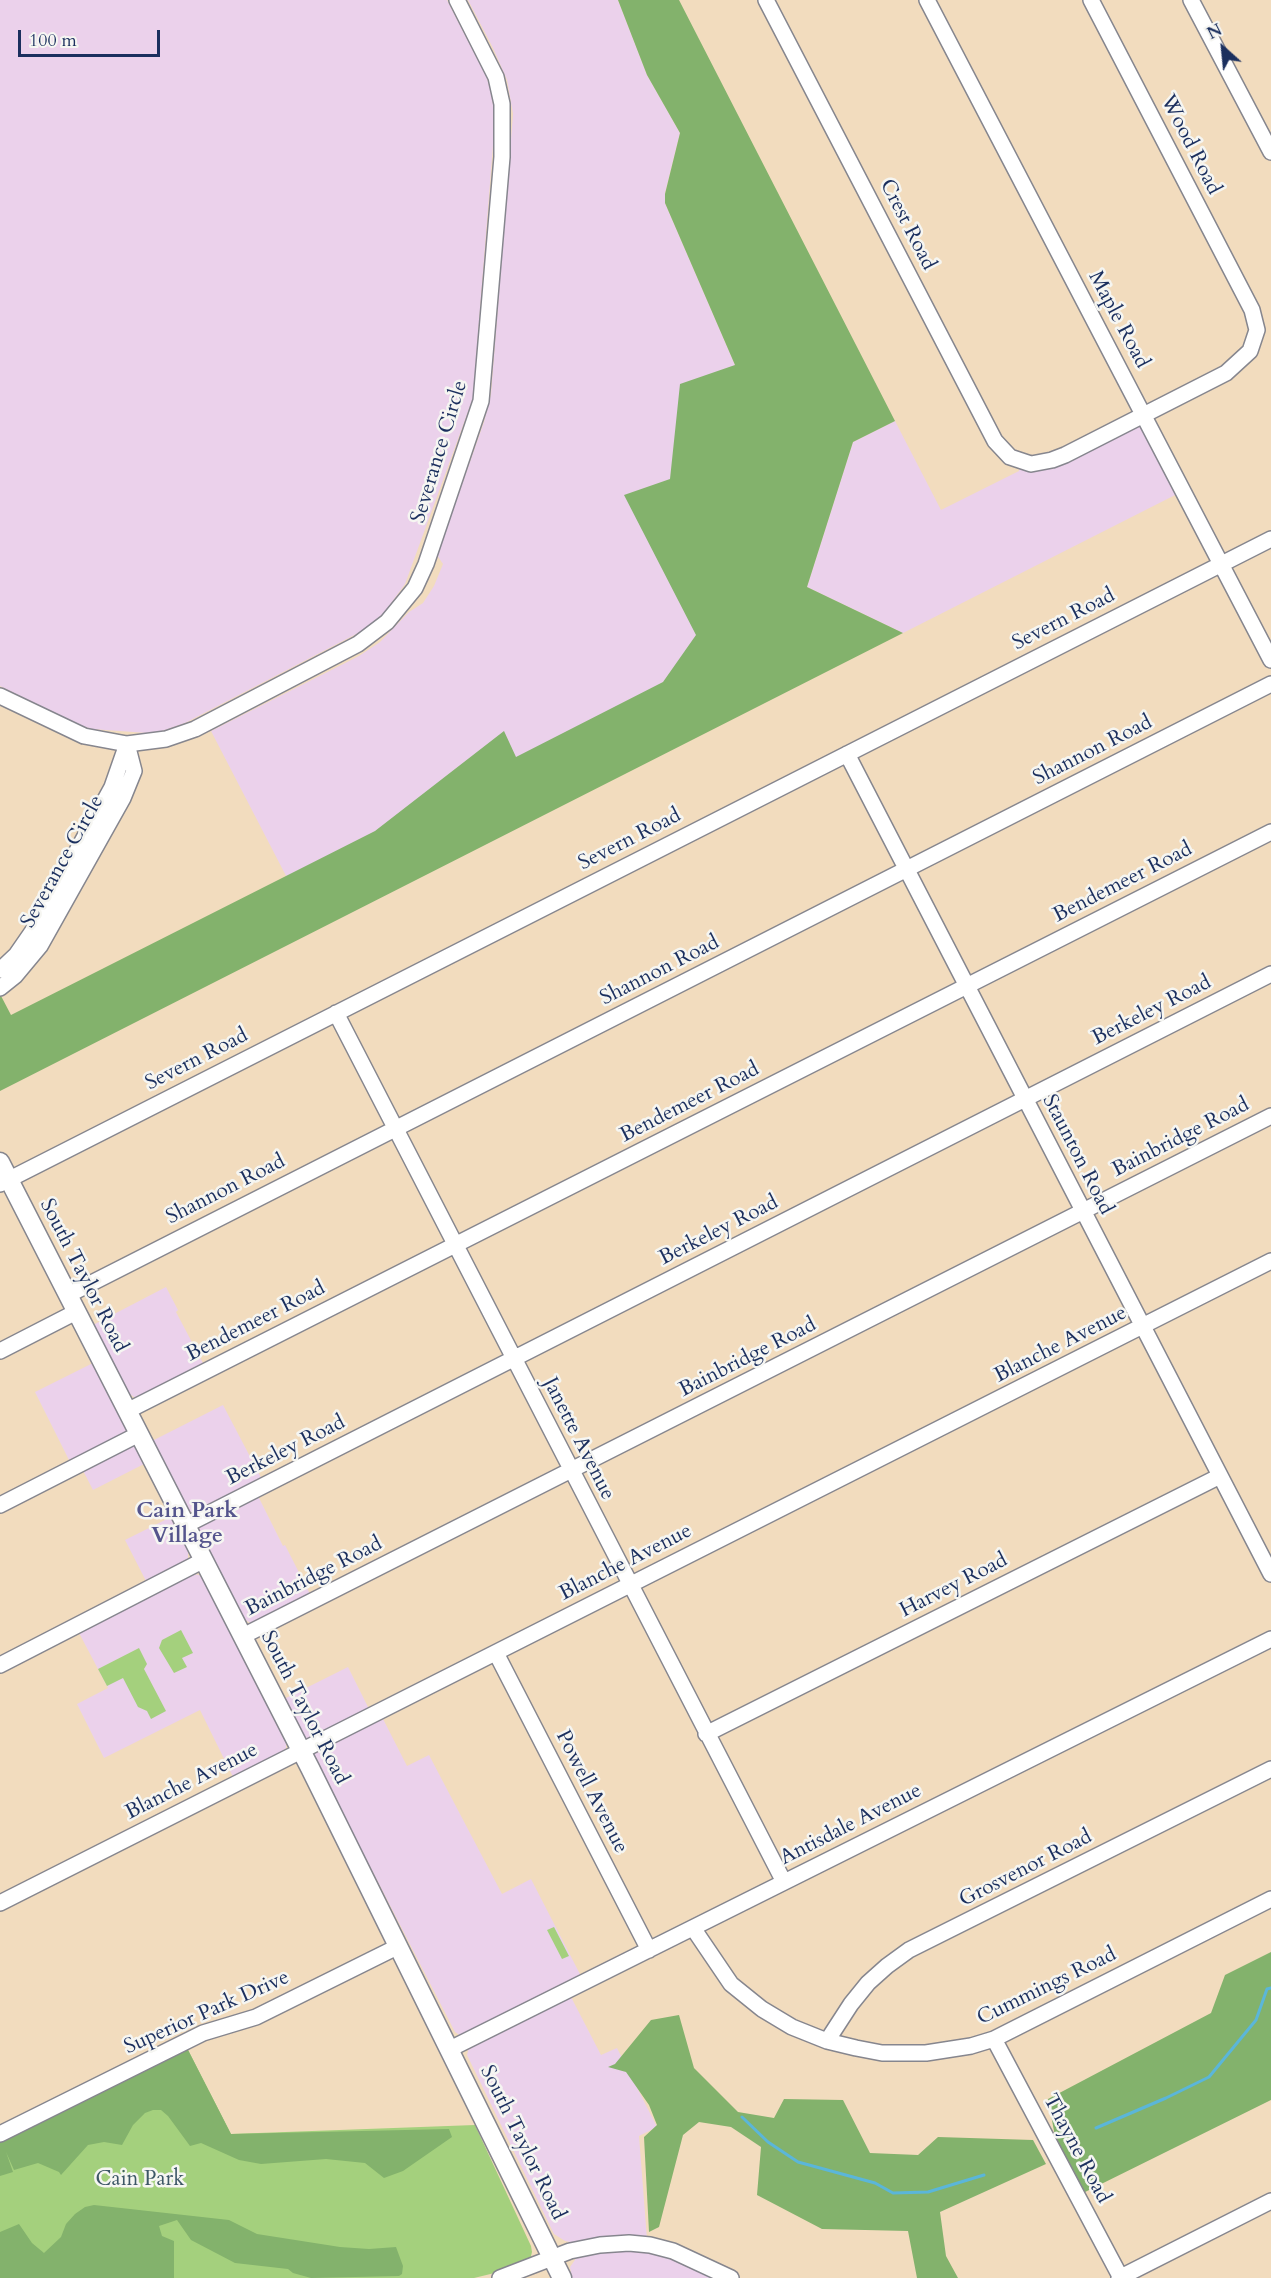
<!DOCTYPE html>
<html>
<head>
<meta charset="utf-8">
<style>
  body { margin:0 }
  #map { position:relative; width:1271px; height:2278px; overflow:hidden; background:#f2dcbe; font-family:Cardo,serif }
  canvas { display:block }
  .north { position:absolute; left:1193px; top:18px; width:60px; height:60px; -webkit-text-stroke:4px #f6f6f2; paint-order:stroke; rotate:333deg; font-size:16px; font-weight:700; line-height:24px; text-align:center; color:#1b2f5e }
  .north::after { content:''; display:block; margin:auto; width:21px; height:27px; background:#1b2f5e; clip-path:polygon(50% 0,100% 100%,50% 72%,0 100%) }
  .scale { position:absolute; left:18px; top:30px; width:142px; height:27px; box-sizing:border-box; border:3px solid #1b2f5e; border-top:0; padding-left:8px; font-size:18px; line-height:21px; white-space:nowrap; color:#1b2f5e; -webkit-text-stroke:4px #f6f6f2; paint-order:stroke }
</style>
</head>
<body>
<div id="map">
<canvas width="1271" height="2278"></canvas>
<div class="north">N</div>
<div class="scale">100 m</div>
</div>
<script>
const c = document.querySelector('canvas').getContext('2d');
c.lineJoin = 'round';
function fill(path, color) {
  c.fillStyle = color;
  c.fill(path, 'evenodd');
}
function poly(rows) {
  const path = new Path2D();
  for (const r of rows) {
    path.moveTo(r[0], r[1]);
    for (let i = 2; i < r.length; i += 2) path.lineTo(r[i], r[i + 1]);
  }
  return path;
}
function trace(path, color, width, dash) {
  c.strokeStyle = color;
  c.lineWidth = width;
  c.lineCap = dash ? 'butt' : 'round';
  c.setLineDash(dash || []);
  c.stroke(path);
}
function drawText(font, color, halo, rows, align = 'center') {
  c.font = font + ' Cardo,serif';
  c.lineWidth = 5;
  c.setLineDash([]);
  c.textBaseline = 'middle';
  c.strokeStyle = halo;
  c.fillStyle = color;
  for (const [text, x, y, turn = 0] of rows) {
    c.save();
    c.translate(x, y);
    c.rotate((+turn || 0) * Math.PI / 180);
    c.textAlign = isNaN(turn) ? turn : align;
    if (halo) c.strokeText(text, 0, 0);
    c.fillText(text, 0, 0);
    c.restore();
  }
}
const built = poly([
  [0,0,447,0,487,78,492,97,495,120,473,398,405,584,384,613,362,631,185,723,162,731,147,733,92,729,79,725,0,686],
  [468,0,618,0,647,75,680,133,665,193,665,203,770,446,722,685,298,899,211,731,359,656,380,642,409,612,423,603,434,586,443,564,437,555,484,422,491,394,513,114,507,80,493,48],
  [1143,414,1183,491,903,633,807,587,853,442,895,421,941,510,1019,471,1019,461,1031,464],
  [166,1287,178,1310,176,1312,204,1365,141,1397,134,1397,127,1392,93,1325],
  [93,1363,144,1464,93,1490,76,1457,69,1460,35,1392],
  [223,1405,267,1489,257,1494,283,1546,285,1545,311,1596,252,1624,244,1619,152,1441],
  [171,1517,188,1550,188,1559,186,1562,147,1583,125,1540],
  [192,1574,199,1575,203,1579,286,1740,286,1748,282,1752,233,1777,200,1710,104,1758,77,1704,108,1688,78,1631],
  [348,1667,369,1709,381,1715,407,1766,429,1755,502,1894,531,1879,582,1978,461,2036,455,2032,284,1699],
  [570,1995,601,2055,617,2048,657,2127,639,2136,647,2239,575,2243,565,2241,554,2234,467,2055,469,2047],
  [625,2248,655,2251,717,2278,572,2278,570,2267,577,2257]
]);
const green = poly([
  [181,1630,193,1653,182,1658,187,1667,174,1673,159,1648,162,1640],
  [139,1648,147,1664,144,1669,166,1711,151,1719,147,1711,138,1707,123,1678,107,1686,98,1669],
  [554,1927,569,1956,562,1959,547,1930],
  [186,2046,231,2134,475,2125,531,2246,532,2252,530,2260,511,2269,474,2278,0,2278,0,2140]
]);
const forest = poly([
  [618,0,679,0,895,421,853,442,807,587,903,633,0,1091,0,994,11,1015,375,831,504,731,516,757,663,682,696,635,624,495,670,479,680,384,735,365,665,203,665,194,680,133,647,75],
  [1271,1952,1271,2100,1077,2196,1060,2163,1048,2099,1211,2013,1225,1975],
  [679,2015,694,2068,738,2112,774,2118,784,2099,843,2100,870,2153,918,2155,938,2137,1033,2140,1046,2164,940,2212,946,2256,958,2278,917,2278,908,2231,822,2229,757,2195,761,2147,731,2127,699,2122,683,2135,659,2227,649,2232,644,2137,657,2125,649,2105,626,2072,608,2067,615,2064,651,2020],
  [186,2046,231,2134,449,2129,452,2137,403,2171,384,2178,365,2163,326,2159,261,2164,239,2160,201,2143,190,2146,168,2116,161,2110,153,2110,145,2113,133,2125,122,2145,104,2142,88,2145,61,2175,59,2172,38,2163,14,2170,6,2152,13,2172,0,2176,0,2140],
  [94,2205,229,2220,257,2234,340,2247,369,2249,396,2247,403,2266,402,2274,399,2276,311,2278,293,2273,288,2269,235,2263,191,2240,177,2220,159,2226,162,2236,174,2241,174,2278,0,2278,0,2232,19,2224,32,2243,44,2253,61,2237,66,2224,75,2214,85,2207]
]);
const stream = poly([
  [742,2117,768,2142,798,2162,875,2183,893,2193,928,2192,984,2175],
  [1096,2128,1166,2098,1209,2077,1256,2020,1267,1989,1271,1988]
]);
const minor = poly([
  [766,0,995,441,1010,457,1031,464,1052,460,1065,455,1226,373,1250,351,1257,330,1252,310,1091,0],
  [927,0,1271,660],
  [1191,0,1271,152],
  [0,696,84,736,127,744,166,739,195,729,358,644,387,622,415,588,426,564,481,401,502,157,502,104,496,77,457,0],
  [847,754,1271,1574],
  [0,970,16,955,34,929,112,787,127,744],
  [0,988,15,976,40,946,123,798,134,771,127,744],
  [336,1013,784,1882],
  [0,1184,1271,539],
  [68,1295,1271,684],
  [0,1351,76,1312],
  [127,1411,1271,832],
  [0,1505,139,1434],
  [186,1525,1271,974],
  [243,1636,1271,1116],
  [496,1653,649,1950],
  [0,1665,204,1560],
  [706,1734,1220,1476],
  [0,1903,1271,1261],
  [693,1928,731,1984,762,2009,792,2027,827,2041,856,2048,882,2053,926,2053,971,2046,994,2039,1271,1899],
  [994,2039,1121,2278],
  [827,2041,851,2004,868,1983,887,1966,909,1950,1271,1769],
  [450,2049,1271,1639],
  [0,2134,203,2033,256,2017,399,1946],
  [500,2278,570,2251,600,2245,629,2243,650,2245,673,2251,731,2278],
  [1119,2278,1271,2201]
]);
const major = poly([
  [0,1162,310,1768,562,2278]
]);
const streetNames = [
  ["Wood Road",1190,145,63],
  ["Crest Road",907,225,63],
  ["Maple Road",1118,320,62],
  ["Severance Circle",440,452,-73],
  ["Severn Road",1064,620,-27],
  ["Shannon Road",1093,751,-27],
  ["Severn Road",630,840,-27],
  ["Severance Circle",63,862,-61],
  ["Bendemeer Road",1123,883,-27],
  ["Shannon Road",660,971,-27],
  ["Berkeley Road",1152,1011,-27],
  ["Severn Road",197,1060,-27],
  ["Bendemeer Road",690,1103,-27],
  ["Bainbridge Road",1181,1138,-27],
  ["Staunton Road",1077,1155,63],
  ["Shannon Road",226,1190,-27],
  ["Berkeley Road",719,1231,-27],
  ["South Taylor Road",83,1276,63],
  ["Bendemeer Road",256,1322,-27],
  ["Blanche Avenue",1061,1345,-27],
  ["Bainbridge Road",748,1358,-27],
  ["Janette Avenue",578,1439,63],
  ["Berkeley Road",286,1451,-27],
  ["Blanche Avenue",626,1563,-27],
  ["Bainbridge Road",314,1577,-27],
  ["Harvey Road",954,1586,-27],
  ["South Taylor Road",304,1708,63],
  ["Blanche Avenue",192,1782,-27],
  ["Powell Avenue",591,1792,63],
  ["Antisdale Avenue",851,1825,-27],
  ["Grosvenor Road",1026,1869,-27],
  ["Cummings Road",1047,1987,-26],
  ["Superior Park Drive",207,2013,-24],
  ["South Taylor Road",522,2143,64],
  ["Thayne Road",1076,2149,62]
];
const parkNames = [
  ["Cain Park",140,2180]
];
const neighbourhoodNames = [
  ["Cain Park",187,1512],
  ["Village",187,1537]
];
fill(built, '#ebd1eb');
fill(green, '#a4d07d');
fill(forest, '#83b26c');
trace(stream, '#5bb6d9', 3);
trace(minor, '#86868e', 18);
trace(major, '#86868e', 21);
trace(minor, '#fff', 15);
trace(major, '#fff', 18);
drawText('21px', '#1b2f5e', '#f6f6f2', streetNames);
drawText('21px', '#3d5766', '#f6f6f2', parkNames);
drawText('bold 22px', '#54548c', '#f6f6f2', neighbourhoodNames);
</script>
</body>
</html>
